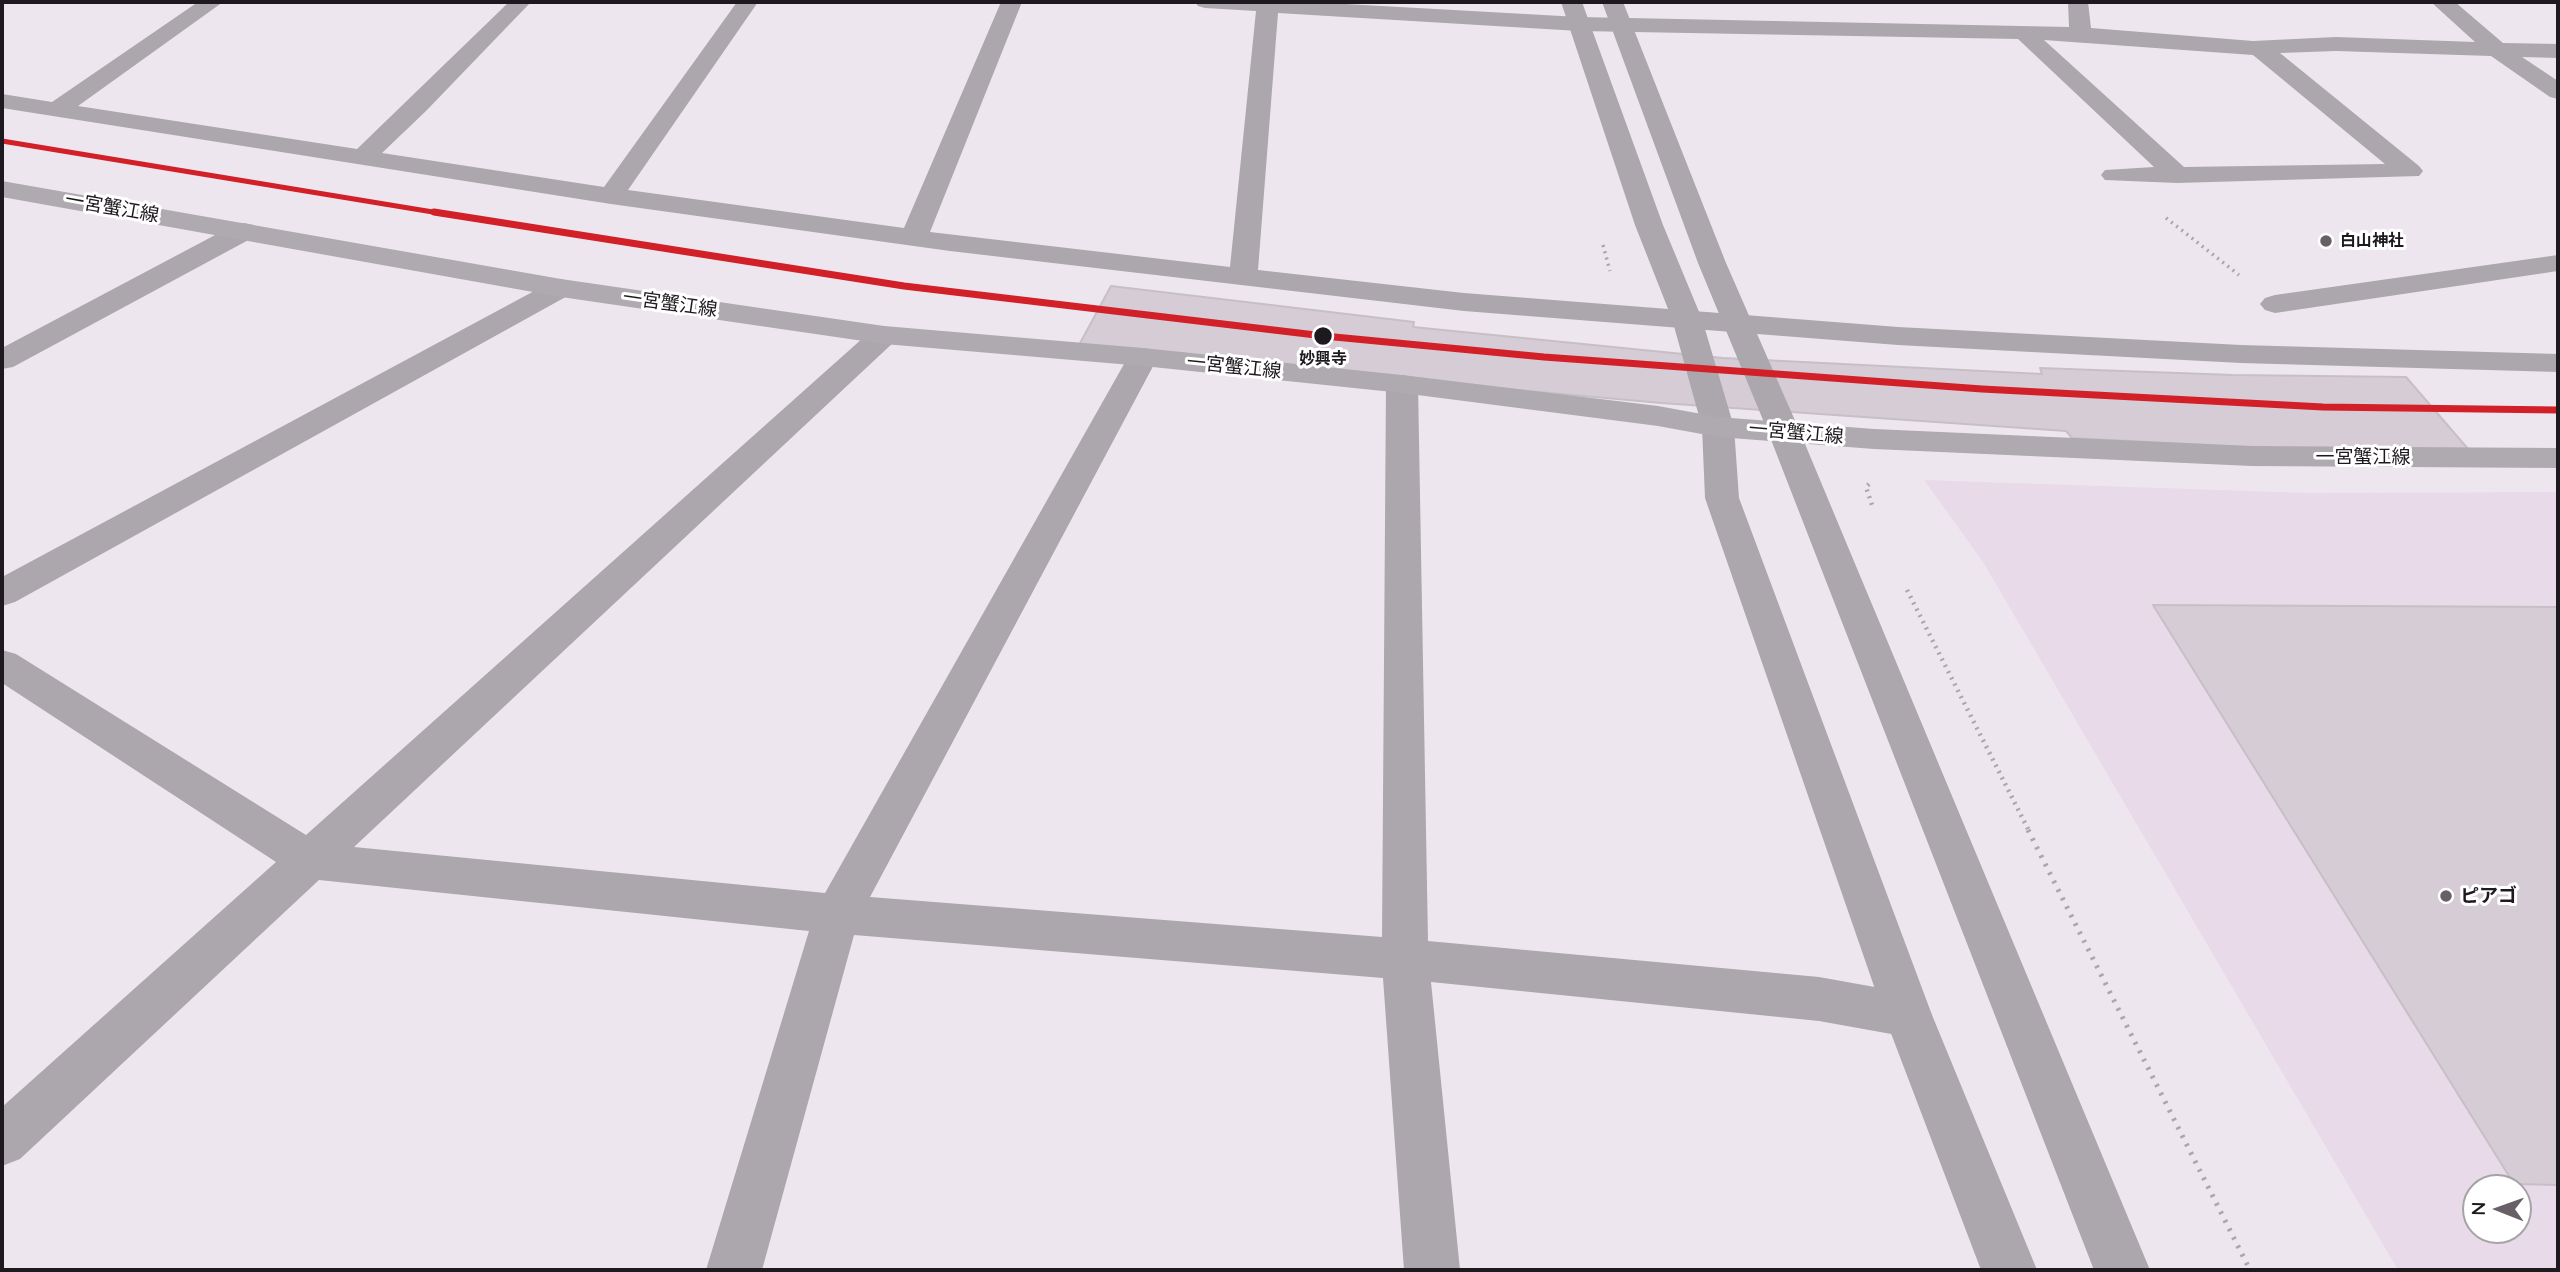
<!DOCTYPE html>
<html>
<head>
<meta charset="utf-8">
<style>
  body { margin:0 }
  #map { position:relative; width:2560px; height:1272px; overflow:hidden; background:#eee6ee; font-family:Quicksand,sans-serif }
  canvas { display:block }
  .frame { position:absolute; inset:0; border:4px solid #1e191e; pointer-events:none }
  .north { position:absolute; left:2462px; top:1174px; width:70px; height:70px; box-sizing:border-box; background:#fff; border:2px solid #a5a3a5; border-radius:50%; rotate:271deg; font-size:19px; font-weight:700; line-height:28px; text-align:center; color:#1e191e }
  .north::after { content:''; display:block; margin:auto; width:24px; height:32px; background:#676167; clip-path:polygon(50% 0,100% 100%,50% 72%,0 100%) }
</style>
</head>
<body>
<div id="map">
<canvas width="2560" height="1272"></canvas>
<div class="frame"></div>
<div class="north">N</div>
</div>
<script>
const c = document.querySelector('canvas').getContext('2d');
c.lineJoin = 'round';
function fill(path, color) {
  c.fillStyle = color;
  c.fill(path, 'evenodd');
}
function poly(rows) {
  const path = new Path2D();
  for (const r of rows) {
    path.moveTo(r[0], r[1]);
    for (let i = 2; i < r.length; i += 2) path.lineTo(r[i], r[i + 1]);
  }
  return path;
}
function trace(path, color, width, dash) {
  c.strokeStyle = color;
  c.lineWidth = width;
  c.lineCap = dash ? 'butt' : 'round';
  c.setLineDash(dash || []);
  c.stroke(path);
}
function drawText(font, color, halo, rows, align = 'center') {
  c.font = font + ' Quicksand,"Noto Sans JP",sans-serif';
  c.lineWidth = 6;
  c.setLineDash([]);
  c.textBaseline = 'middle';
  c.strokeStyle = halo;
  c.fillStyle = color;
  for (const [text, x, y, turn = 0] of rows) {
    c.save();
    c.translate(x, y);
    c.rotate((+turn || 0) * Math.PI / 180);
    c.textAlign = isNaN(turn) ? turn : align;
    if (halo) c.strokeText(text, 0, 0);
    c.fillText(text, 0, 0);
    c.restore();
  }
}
const built = poly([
  [1924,480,2309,493,2558,492,2558,1270,2398,1270,1983,562],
  [2476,1188,2518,1188,2518,1230,2476,1230]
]);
const building = poly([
  [1111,286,1414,322,1413,327,1723,358,2042,374,2040,368,2233,375,2406,377,2469,450,2282,449,2072,438,2066,431,1661,403,1396,379,1079,345,1111,286],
  [2153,605,2558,607,2558,1185,2514,1184,2153,605]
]);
const pathFar2 = poly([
  [2166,218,2239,275],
  [1603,245,1610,271]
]);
const pathFar1 = poly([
  [1869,484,1866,487,1873,508],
  [1907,590,2029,831]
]);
const path = poly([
  [2028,830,2250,1270]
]);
const minor = poly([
  [198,2,223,2,78,106,357,149,509,2,531,2,426,111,382,153,604,187,737,2,758,2,628,190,904,228,1001,2,1022,2,930,232,1230,267,1256,11,1205,8,1198,6,1195,2,1310,2,1579,17,2069,27,2068,2,2088,2,2091,28,2253,41,2336,37,2475,42,2431,2,2455,2,2503,43,2558,44,2558,58,2522,57,2558,81,2558,99,2550,97,2491,56,2336,51,2280,53,2419,166,2423,171,2419,176,2177,183,2105,180,2101,175,2105,170,2154,167,2018,39,1579,31,1278,13,1258,270,1464,293,1898,327,2241,345,2558,354,2558,372,2241,363,1898,345,1464,311,950,251,611,204,2,108,2,94,52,102,198,2],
  [2044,40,2253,55,2385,164,2184,167,2044,40],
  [244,223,254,225,258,231,254,237,13,367,2,369,2,348,234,225,244,223],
  [2558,255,2558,271,2275,313,2265,310,2260,304,2265,298,2275,295,2558,255],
  [561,279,571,282,575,288,571,294,15,602,2,606,2,577,551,282,561,279],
  [884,326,895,329,899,335,895,341,354,847,825,893,1128,357,1132,350,1143,348,1154,350,1158,357,870,897,1382,937,1386,384,1391,377,1402,375,1413,377,1418,384,1428,941,1819,977,1908,993,1925,1000,1932,1015,1925,1030,1908,1037,1819,1021,1431,982,1460,1270,1404,1270,1383,978,854,935,762,1270,706,1270,809,931,319,880,20,1159,2,1166,2,1107,276,862,2,683,2,650,16,654,306,835,873,329,884,326]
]);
const tertiary = poly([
  [1561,2,1582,2,1663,225,1702,319,1734,427,1739,498,1932,1015,2037,1270,1981,1270,1884,1015,1705,498,1702,427,1672,319,1635,225,1561,2],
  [1602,2,1623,2,1726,263,1800,432,2150,1270,2094,1270,1768,432,1698,263,1602,2]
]);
const primary = poly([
  [2,181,561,279,884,326,1143,348,1402,375,1658,406,1718,417,1874,429,2252,446,2558,448,2558,468,2252,466,1874,449,1718,437,1658,426,1402,393,1143,366,884,344,561,297,2,197,2,181]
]);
const rail1Far1 = poly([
  [2,141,445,214]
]);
const rail1 = poly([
  [434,212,904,286,1324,336,1544,357,1982,389,2323,407,2558,410]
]);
const markers = [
  [2326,241,7,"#676167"],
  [1323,336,10,"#1e191e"],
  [2446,896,7,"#676167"]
];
const farPoinames = [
  ["白山神社",2340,241]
];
const farStopnames = [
  ["妙興寺",1323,359]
];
const streetNames = [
  ["一宮蟹江線",112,208,10],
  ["一宮蟹江線",670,304,8],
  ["一宮蟹江線",1234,367,6],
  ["一宮蟹江線",1796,433,5],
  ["一宮蟹江線",2363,457]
];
const poiNames = [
  ["ピアゴ",2460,896]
];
fill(built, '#e9dae9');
fill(building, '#d6ccd6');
trace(building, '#c6c0c6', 2);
trace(pathFar2, '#aaa6ab', 3.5, [2, 4.5]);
trace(pathFar1, '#aaa6ab', 4.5, [2, 5]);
trace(path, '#aaa6ab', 5, [2.5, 7]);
fill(minor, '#aba7ac');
fill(tertiary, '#aba7ac');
fill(primary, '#aeaaaf');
trace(rail1Far1, '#d12027', 5);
trace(rail1, '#d12027', 7);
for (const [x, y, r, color] of markers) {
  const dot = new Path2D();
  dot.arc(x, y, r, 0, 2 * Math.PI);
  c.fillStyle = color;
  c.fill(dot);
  trace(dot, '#fff', 2.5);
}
drawText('bold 16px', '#1e191e', '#fff', farPoinames, 'left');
drawText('bold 16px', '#1e191e', '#fff', farStopnames);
drawText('19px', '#1e191e', '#fff', streetNames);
drawText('bold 19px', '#1e191e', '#fff', poiNames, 'left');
</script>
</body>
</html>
